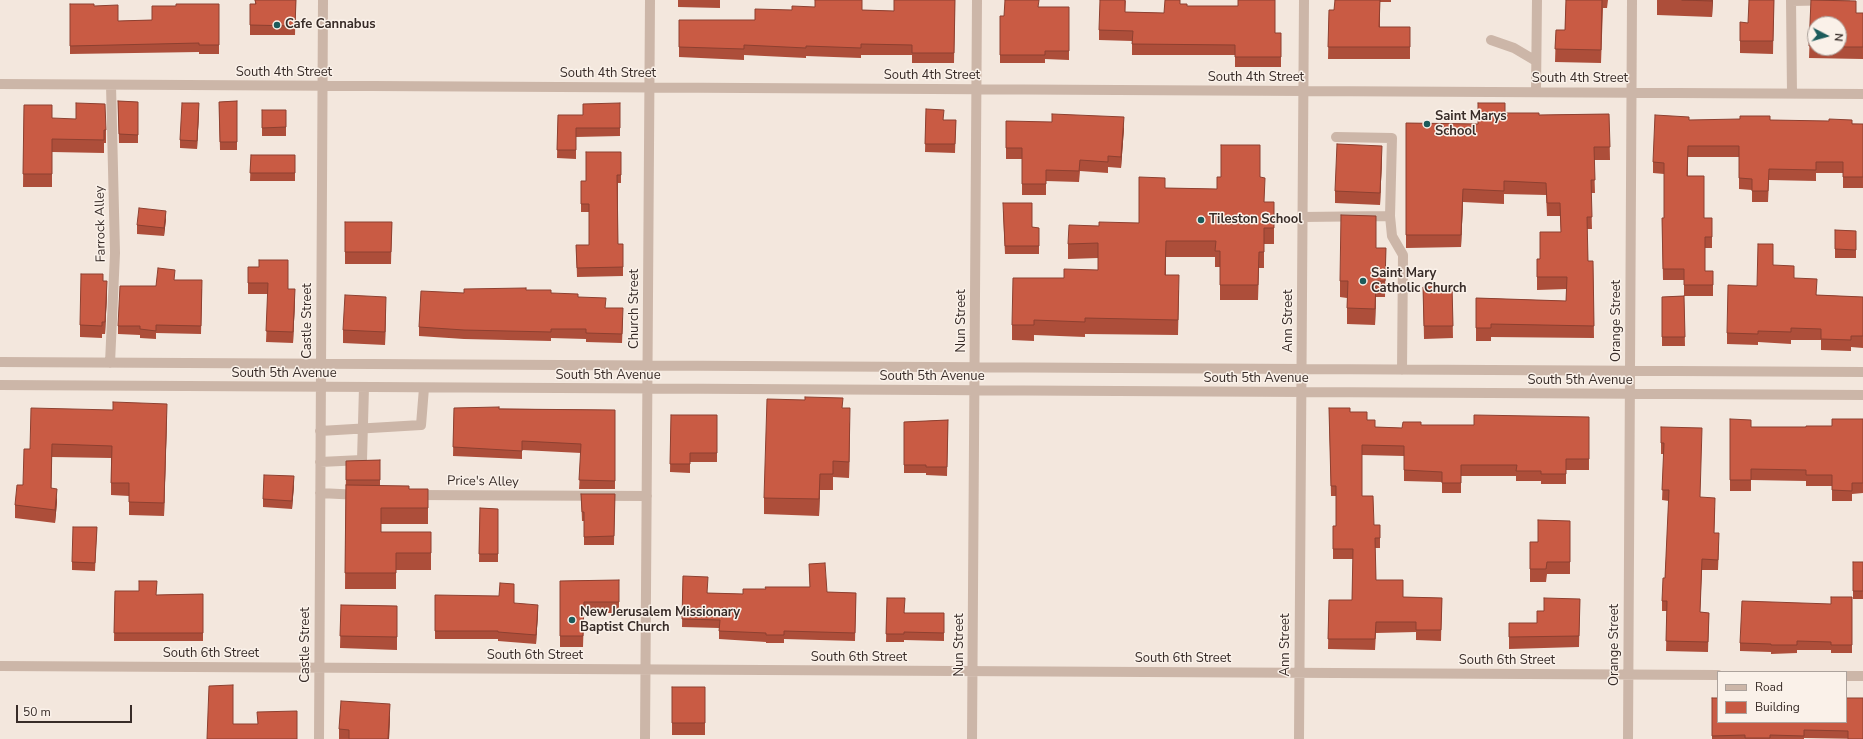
<!DOCTYPE html>
<html>
<head>
<meta charset="utf-8">
<style>
  body { margin:0 }
  #map { position:relative; width:1863px; height:739px; overflow:hidden; background:#f3e7dd; font-family:"Nunito Sans",sans-serif }
  canvas { display:block }
  .legend { position:absolute; left:1717px; top:671px; width:130px; height:52px; box-sizing:border-box; background:#faf1e9; border:1px solid #aca29c; margin:0; padding:5px 7px; list-style:none; font-size:12px; color:#382c28 }
  .legend li { display:flex; align-items:center; gap:8px; height:20px }
  .legend b { width:20px; border:1px solid #aca29c }
  .north { position:absolute; left:1807px; top:16px; width:40px; height:40px; box-sizing:border-box; background:#faf1e9; border:1px solid #aca29c; border-radius:50%; rotate:96deg; font-size:11px; font-weight:700; line-height:16px; text-align:center; color:#382c28 }
  .north::after { content:''; display:block; margin:auto; width:14px; height:18px; background:#1c5b5b; clip-path:polygon(50% 0,100% 100%,50% 72%,0 100%) }
  .scale { position:absolute; left:16px; top:705px; width:116px; height:18px; box-sizing:border-box; border:2px solid #382c28; border-top:0; padding-left:5px; font-size:12px; line-height:14px; white-space:nowrap; color:#382c28; -webkit-text-stroke:3px #faf1e9; paint-order:stroke }
</style>
</head>
<body>
<div id="map">
<canvas width="1863" height="739"></canvas>
<ul class="legend">
<li><b style="height:5px;background:#ccb6a8"></b>Road</li>
<li><b style="height:11px;background:#c95b44"></b>Building</li>
</ul>
<div class="north">N</div>
<div class="scale">50 m</div>
</div>
<script>
const c = document.querySelector('canvas').getContext('2d');
c.lineJoin = 'round';
function poly(rows) {
  const path = new Path2D();
  for (const r of rows) {
    path.moveTo(r[0], r[1]);
    for (let i = 2; i < r.length; i += 2) path.lineTo(r[i], r[i + 1]);
  }
  return path;
}
function trace(path, color, width, dash) {
  c.strokeStyle = color;
  c.lineWidth = width;
  c.lineCap = dash ? 'butt' : 'round';
  c.setLineDash(dash || []);
  c.stroke(path);
}
function fill(path, color) {
  c.fillStyle = color;
  c.fill(path, 'evenodd');
}
function drawText(font, color, halo, rows, align = 'center') {
  c.font = font + ' "Nunito Sans",sans-serif';
  c.lineWidth = 3;
  c.setLineDash([]);
  c.textBaseline = 'middle';
  c.strokeStyle = halo;
  c.fillStyle = color;
  for (const [text, x, y, turn = 0] of rows) {
    c.save();
    c.translate(x, y);
    c.rotate((+turn || 0) * Math.PI / 180);
    c.textAlign = isNaN(turn) ? turn : align;
    if (halo) c.strokeText(text, 0, 0);
    c.fillText(text, 0, 0);
    c.restore();
  }
}
const minor = poly([
  [1791,0,1792,93],
  [1791,1,1845,0],
  [1491,40,1514,48,1536,61],
  [0,84,1863,94],
  [1536,92,1537,0],
  [1336,137,1392,138,1390,216],
  [1302,217,1390,216,1392,236,1403,255,1402,370],
  [0,362,1863,372],
  [110,363,115,253,111,85],
  [0,385,1863,395],
  [320,431,421,425,424,388],
  [320,462,362,460,364,387],
  [320,493,359,495],
  [415,495,647,496],
  [0,666,1718,675],
  [1846,676,1863,676],
  [319,739,323,0],
  [645,739,650,0],
  [972,739,977,0],
  [1299,739,1304,0],
  [1628,739,1632,0]
]);
const wall = poly([
  [255,0,296,0,295,35,250,35,250,4,255,4],
  [678,0,720,0,720,8,678,7],
  [955,0,954,63,912,63,912,55,861,55,861,58,806,56,806,58,744,55,744,60,679,57,679,20,755,20,792,10,862,10,894,11],
  [1126,0,1125,12,1164,13,1180,4,1275,33,1281,33,1281,67,1235,67,1235,55,1132,55,1132,41,1099,40,1099,30],
  [1342,0,1391,0,1391,2,1380,2,1380,27,1410,27,1410,59,1328,59,1329,10,1334,10],
  [1566,0,1608,0,1607,8,1603,8,1601,63,1555,62,1556,30,1565,30],
  [1657,0,1713,0,1712,17,1657,15],
  [1774,0,1773,54,1740,53,1740,41],
  [1811,0,1856,1,1856,13,1863,13,1863,59,1809,58],
  [1815,24,1839,24,1839,48,1815,48],
  [70,4,94,6,118,21,152,20,176,6,219,4,219,54,199,54,199,52,70,54],
  [1039,7,1069,7,1069,60,1045,59,1045,63,1000,63,1000,16,1004,16],
  [118,101,138,102,138,143,119,143],
  [237,101,237,150,220,150,219,102],
  [620,103,620,136,576,137,576,159,557,158,558,115,583,115],
  [24,105,52,118,106,130,106,143,104,143,104,153,52,152,52,187,23,187],
  [926,109,944,120,956,120,955,153,925,152],
  [262,110,286,110,286,136,262,136],
  [199,112,197,149,180,148,180,140],
  [1505,113,1539,115,1609,114,1610,160,1594,160,1595,193,1591,193,1592,229,1587,229,1588,261,1593,261,1594,338,1491,337,1491,341,1476,341,1476,298,1566,301,1567,289,1537,290,1537,259,1540,259,1561,232,1560,216,1547,216,1546,195,1504,194,1504,204,1463,202,1461,247,1406,248,1406,123,1478,124],
  [1689,120,1770,120,1863,124,1863,188,1843,188,1843,173,1816,173,1816,181,1769,180,1768,202,1752,202,1752,190,1739,189,1739,157,1688,157,1688,176,1704,218,1712,218,1712,248,1705,248,1705,271,1713,271,1713,296,1684,296,1684,280,1663,280,1662,218,1664,218,1664,174,1653,173,1653,162],
  [1006,121,1124,128,1121,168,1108,167,1108,173,1080,171,1079,182,1046,181,1046,195,1022,195,1022,159,1006,159],
  [621,152,621,183,618,183,618,244,623,244,623,276,577,277,576,245,589,245,589,212,581,212,581,181,586,181],
  [251,155,295,155,295,181,250,181],
  [1382,158,1380,205,1335,203,1335,191],
  [1260,177,1264,202,1274,217,1274,244,1264,244,1264,268,1259,268,1258,300,1220,300,1220,267,1215,267,1215,257,1166,257,1166,275,1179,291,1178,335,1085,334,1085,337,1034,335,1034,341,1012,340,1012,325,1064,278,1098,270,1098,258,1068,259,1068,244,1099,226,1139,223,1165,188,1217,189],
  [1003,211,1032,227,1039,228,1039,254,1005,254],
  [166,219,164,236,137,234,137,225],
  [345,222,392,222,391,264,345,264],
  [1835,230,1856,231,1856,258,1835,258],
  [1376,248,1386,248,1385,297,1376,297,1375,325,1347,324,1347,298,1340,297,1340,281],
  [1773,265,1794,278,1817,295,1863,297,1863,348,1851,347,1851,351,1821,350,1821,340,1791,340,1791,344,1758,342,1758,345,1727,344,1727,333,1757,286],
  [248,267,288,289,295,300,293,343,266,342,268,294,248,294],
  [174,280,202,289,201,334,156,333,156,339,140,338,140,335,118,334,118,326,156,286],
  [103,281,107,294,105,334,102,334,102,338,80,337,80,325],
  [1452,286,1453,338,1424,339,1423,287],
  [526,290,578,297,606,308,623,318,622,343,586,342,586,339,551,338,551,341,464,339,419,336,419,327,464,293],
  [1684,296,1685,346,1662,346,1662,297],
  [386,309,385,345,343,343,343,330],
  [454,408,615,410,615,489,579,489,581,453,522,450,522,459,453,456],
  [843,408,850,424,849,478,833,477,833,490,820,490,819,516,764,514,764,498],
  [1329,408,1350,412,1367,420,1375,427,1402,428,1421,425,1474,425,1589,417,1589,470,1566,470,1566,484,1541,484,1541,481,1516,481,1516,476,1461,476,1461,493,1442,493,1442,482,1404,481,1404,456,1362,455,1362,496,1374,525,1380,525,1380,548,1375,548,1376,580,1403,597,1442,598,1441,641,1416,640,1416,632,1376,633,1375,650,1328,649,1329,600,1352,600,1353,559,1333,559,1333,526,1336,526,1336,496,1331,496],
  [671,415,717,415,717,462,690,462,690,473,670,472],
  [167,416,164,516,129,515,129,496,111,495,111,458,52,457,51,488,57,502,55,523,15,518,15,505,23,485,30,449],
  [1730,419,1751,427,1806,427,1832,426,1863,419,1863,493,1852,494,1852,501,1832,501,1832,486,1806,486,1806,481,1751,480,1751,491,1730,491],
  [948,420,947,476,926,475,926,473,904,473,904,422],
  [1661,427,1700,497,1715,508,1714,533,1719,544,1718,570,1702,570,1700,612,1709,613,1708,652,1666,651,1667,611,1662,611,1662,601,1665,578,1669,501,1662,500,1664,454,1661,454],
  [380,460,380,486,409,489,428,489,428,524,381,524,381,532,431,532,431,570,396,570,396,589,345,589,346,461],
  [294,485,292,509,263,507,263,499],
  [581,494,615,494,614,545,584,545,584,521,582,521],
  [480,508,498,509,498,562,479,562],
  [1570,521,1570,574,1547,574,1546,582,1530,582,1530,542,1538,542],
  [97,527,95,571,72,570,72,562],
  [1853,562,1863,562,1863,599,1853,599],
  [809,564,827,592,856,593,855,641,784,639,784,643,766,643,766,642,719,639,719,628,682,627,683,576,708,593,743,594,766,589,810,587],
  [619,580,619,613,584,613,583,647,560,647,560,581],
  [115,591,157,595,203,594,203,641,114,641],
  [435,595,514,603,538,613,536,644,498,641,498,639,435,639],
  [1852,597,1852,653,1831,653,1831,650,1797,650,1797,653,1771,654,1771,652,1740,651,1740,643,1831,604],
  [887,598,905,613,944,613,944,641,904,640,904,642,886,642],
  [1580,599,1579,647,1509,649,1509,623,1537,623,1544,611],
  [341,605,397,606,397,650,340,648],
  [672,687,705,687,705,735,672,735],
  [1712,698,1846,722,1863,739,1804,738,1804,739,1712,739],
  [390,716,389,739,339,739,339,729]
]);
const shadedWall = poly([
  [1712,0,1713,0,1712,17],
  [199,103,199,112,197,149,197,141],
  [1124,117,1124,128,1121,168,1121,157],
  [1382,146,1382,158,1380,205,1380,193],
  [1463,189,1463,202,1461,247,1461,235],
  [166,211,166,219,164,236,164,228],
  [107,281,107,294,105,334,105,322],
  [1376,281,1376,297,1375,325,1375,309],
  [295,289,295,300,293,343,293,332],
  [386,297,386,309,385,345,385,332],
  [167,404,167,416,164,516,164,503],
  [850,408,850,424,849,478,849,462],
  [52,444,52,457,51,501,51,488],
  [820,474,820,490,819,516,819,499],
  [294,476,294,485,292,509,292,501],
  [57,489,57,502,55,523,55,510],
  [538,605,538,613,536,644,536,635],
  [390,704,390,716,389,739,388,739]
]);
const building = poly([
  [255,0,296,0,295,26,250,25,250,4,256,4,255,0],
  [815,0,862,0,862,10,894,11,894,0,955,0,954,53,912,53,912,45,861,44,861,48,806,46,806,48,744,45,744,49,679,47,679,20,755,20,755,9,792,10,792,6,815,7,815,0],
  [1005,0,1039,0,1038,7,1069,7,1069,51,1045,51,1045,55,1000,55,1000,16,1004,16,1005,0],
  [1100,0,1125,0,1125,12,1164,13,1165,0,1180,0,1180,4,1187,4,1187,6,1238,6,1238,0,1275,0,1275,33,1281,33,1281,57,1235,57,1235,45,1132,44,1133,31,1099,30,1100,0],
  [1335,0,1380,0,1379,27,1410,27,1410,47,1328,47,1329,10,1334,10,1335,0],
  [1566,0,1602,0,1601,50,1555,49,1556,30,1565,30,1566,0],
  [1682,0,1712,0,1712,1,1682,0],
  [1749,0,1774,0,1773,41,1740,41,1740,22,1748,23,1749,0],
  [1811,0,1856,1,1856,13,1863,13,1863,47,1839,47,1839,24,1815,24,1815,46,1809,46,1811,0],
  [70,4,94,4,94,6,118,5,118,21,152,20,152,6,176,6,176,4,219,4,219,45,199,45,199,43,70,46,70,4],
  [118,101,138,102,138,135,119,134,118,101],
  [237,101,237,142,220,142,219,102,237,101],
  [76,103,105,104,106,130,104,130,104,140,52,139,52,174,23,174,24,105,52,105,52,118,76,119,76,103],
  [182,103,199,103,197,141,180,140,182,103],
  [620,103,620,128,576,128,576,150,557,150,558,115,583,115,583,104,620,103],
  [1478,103,1505,103,1505,113,1539,113,1539,115,1609,114,1610,147,1594,147,1595,180,1591,180,1592,217,1587,217,1588,261,1593,261,1594,326,1491,324,1491,328,1476,328,1476,298,1566,301,1567,277,1537,277,1537,259,1540,259,1540,232,1561,232,1560,203,1547,203,1546,183,1504,181,1504,191,1463,189,1461,235,1406,235,1406,123,1478,124,1478,103],
  [926,109,944,110,943,120,956,120,955,144,925,144,926,109],
  [262,110,286,110,286,127,262,128,262,110],
  [1052,114,1124,117,1121,157,1108,156,1108,162,1080,160,1079,171,1046,170,1046,184,1022,184,1022,148,1006,148,1006,121,1052,122,1052,114],
  [1655,115,1689,117,1689,120,1740,119,1740,116,1770,116,1770,120,1829,121,1829,119,1852,120,1852,124,1863,124,1863,177,1843,177,1843,162,1816,162,1816,170,1769,169,1768,191,1752,191,1752,179,1739,178,1739,146,1688,146,1687,176,1704,176,1704,218,1712,218,1712,237,1705,237,1705,271,1713,271,1713,285,1684,285,1684,269,1663,269,1662,218,1664,218,1664,163,1653,162,1655,115],
  [1337,144,1382,146,1380,193,1335,191,1337,144],
  [1221,145,1260,145,1260,177,1265,178,1264,202,1274,202,1274,228,1264,228,1264,252,1259,252,1258,285,1220,285,1220,251,1215,251,1216,241,1166,241,1165,275,1179,275,1178,320,1085,318,1085,322,1034,320,1034,325,1012,325,1013,278,1064,278,1064,269,1098,270,1098,243,1068,244,1069,225,1099,226,1099,222,1139,223,1139,177,1165,178,1165,188,1217,189,1217,177,1221,177,1221,145],
  [586,152,621,152,621,175,617,175,618,244,623,244,623,267,577,268,576,245,589,245,589,204,581,204,581,181,586,181,586,152],
  [251,155,295,155,295,173,250,173,251,155],
  [1003,203,1032,203,1032,227,1039,228,1039,246,1005,246,1003,203],
  [139,208,166,211,164,228,137,225,139,208],
  [1341,215,1376,216,1376,248,1386,248,1385,281,1376,281,1375,309,1347,308,1348,281,1340,281,1341,215],
  [345,222,392,222,391,252,345,252,345,222],
  [1835,230,1856,231,1856,250,1835,249,1835,230],
  [1758,244,1773,244,1773,265,1794,266,1794,278,1817,279,1816,295,1863,297,1863,336,1851,336,1851,340,1821,339,1821,329,1791,328,1791,332,1758,331,1758,334,1727,333,1728,285,1757,286,1758,244],
  [259,260,288,260,288,289,295,289,293,332,266,331,268,283,248,283,248,267,259,267,259,260],
  [158,268,175,270,174,280,202,280,201,326,156,325,156,331,140,329,140,326,118,326,120,286,156,286,158,268],
  [81,274,103,274,103,281,107,281,105,322,102,322,102,326,80,325,81,274],
  [1452,286,1453,326,1424,326,1423,287,1452,286],
  [526,288,526,290,551,290,551,293,578,294,578,297,606,298,605,308,623,308,622,334,586,333,586,329,551,329,551,332,464,330,419,327,421,291,464,293,464,289,526,288],
  [345,295,386,297,385,332,343,330,345,295],
  [1684,296,1685,337,1662,337,1662,297,1684,296],
  [805,397,843,398,842,408,850,408,849,462,833,461,833,474,820,474,819,499,764,498,767,399,805,400,805,397],
  [113,402,167,404,164,503,129,502,129,483,111,483,112,446,52,444,51,488,57,489,55,510,15,505,17,485,23,485,24,449,30,449,31,408,113,410,113,402],
  [499,407,499,409,615,410,615,481,579,480,581,444,522,441,522,451,453,447,454,408,499,407],
  [1329,408,1350,408,1350,412,1367,412,1367,420,1375,420,1375,427,1402,428,1403,422,1421,422,1421,425,1474,425,1474,415,1589,417,1589,459,1566,459,1566,474,1541,474,1541,471,1516,471,1517,465,1461,465,1461,483,1442,483,1442,472,1404,470,1404,446,1362,445,1362,496,1373,496,1374,525,1380,525,1380,538,1375,538,1376,580,1403,580,1403,597,1442,598,1441,630,1416,630,1416,622,1376,622,1375,639,1328,639,1329,600,1352,600,1353,549,1333,549,1333,526,1336,526,1336,486,1331,486,1329,408],
  [671,415,717,415,717,453,690,453,690,464,670,464,671,415],
  [1730,419,1751,420,1751,427,1806,427,1806,426,1832,426,1832,419,1863,419,1863,483,1852,483,1852,491,1832,490,1832,475,1806,475,1806,470,1751,469,1751,480,1730,480,1730,419],
  [948,420,947,467,926,467,926,465,904,465,904,422,948,420],
  [1661,427,1702,428,1700,497,1715,498,1714,533,1719,533,1718,560,1702,559,1700,612,1709,613,1708,642,1666,641,1667,601,1662,601,1663,578,1665,578,1669,490,1662,490,1664,443,1661,443,1661,427],
  [380,460,380,480,346,480,346,461,380,460],
  [264,475,294,476,292,501,263,499,264,475],
  [346,485,409,486,409,489,428,489,428,508,381,508,381,532,431,532,431,553,396,553,396,573,345,573,346,485],
  [581,494,615,494,614,536,584,537,584,512,582,512,581,494],
  [480,508,498,509,498,554,479,554,480,508],
  [1538,520,1570,521,1570,562,1547,562,1546,569,1530,569,1530,542,1538,542,1538,520],
  [73,527,97,527,95,563,72,562,73,527],
  [1853,562,1863,562,1863,591,1853,591,1853,562],
  [825,563,827,592,856,593,855,633,784,631,784,635,766,635,766,633,719,631,720,620,682,619,683,576,708,577,707,593,743,594,743,589,766,589,765,587,810,587,809,564,825,563],
  [619,580,619,602,584,602,583,636,560,636,560,581,619,580],
  [139,581,157,581,156,595,203,594,203,633,114,633,115,591,139,591,139,581],
  [500,583,514,584,514,603,538,605,536,635,498,632,498,631,435,631,435,595,499,596,500,583],
  [1831,597,1852,597,1852,645,1831,645,1831,642,1797,641,1797,645,1771,645,1771,644,1740,643,1742,601,1831,604,1831,597],
  [887,598,905,598,904,613,944,613,944,633,904,632,904,634,886,634,887,598],
  [1544,598,1580,599,1579,636,1509,637,1509,623,1537,623,1537,611,1544,611,1544,598],
  [341,605,397,606,397,637,340,636,341,605],
  [233,685,233,724,258,724,257,712,297,711,297,739,207,739,209,686,233,685],
  [672,687,705,687,705,723,672,723,672,687],
  [1712,698,1718,698,1718,722,1846,722,1846,698,1863,698,1863,739,1848,739,1848,731,1804,730,1804,736,1770,735,1770,738,1745,738,1745,735,1712,736,1712,698],
  [341,701,390,704,388,739,349,739,349,730,339,729,341,701]
]);
const markers = [
  [277,25,4,"#1c5b5b"],
  [1427,124,4,"#1c5b5b"],
  [1201,220,4,"#1c5b5b"],
  [1363,281,4,"#1c5b5b"],
  [572,620,4,"#1c5b5b"]
];
const poiNames = [
  ["Cafe Cannabus",285,25],
  ["Saint Marys",1435,117],
  ["School",1435,132],
  ["Tileston School",1209,220],
  ["Saint Mary",1371,274],
  ["Catholic Church",1371,289],
  ["New Jerusalem Missionary",580,613],
  ["Baptist Church",580,628]
];
const streetNames = [
  ["South 4th Street",284,73],
  ["South 4th Street",608,74],
  ["South 4th Street",932,76],
  ["South 4th Street",1256,78],
  ["South 4th Street",1580,79],
  ["Farrock Alley",101,224,-91],
  ["Church Street",635,309,-90],
  ["Castle Street",308,321,-90],
  ["Nun Street",962,321,-90],
  ["Ann Street",1289,321,-90],
  ["Orange Street",1617,321,-90],
  ["South 5th Avenue",284,374],
  ["South 5th Avenue",608,376],
  ["South 5th Avenue",932,377],
  ["South 5th Avenue",1256,379],
  ["South 5th Avenue",1580,381],
  ["Price's Alley",483,482,1],
  ["Castle Street",306,645,-90],
  ["Nun Street",960,645,-90],
  ["Ann Street",1286,645,-90],
  ["Orange Street",1615,645,-90],
  ["South 6th Street",211,654],
  ["South 6th Street",535,656],
  ["South 6th Street",859,658],
  ["South 6th Street",1183,659],
  ["South 6th Street",1507,661]
];
trace(minor, '#ccb6a8', 10);
fill(wall, '#ad4e3a');
fill(shadedWall, '#8d4030');
fill(building, '#c95b44');
trace(building, '#8d4030', 1);
for (const [x, y, r, color] of markers) {
  const dot = new Path2D();
  dot.arc(x, y, r, 0, 2 * Math.PI);
  c.fillStyle = color;
  c.fill(dot);
  trace(dot, '#faf1e9', 1.5);
}
drawText('bold 13px', '#382c28', '#faf1e9', poiNames, 'left');
drawText('13px', '#382c28', '#faf1e9', streetNames);
</script>
</body>
</html>
